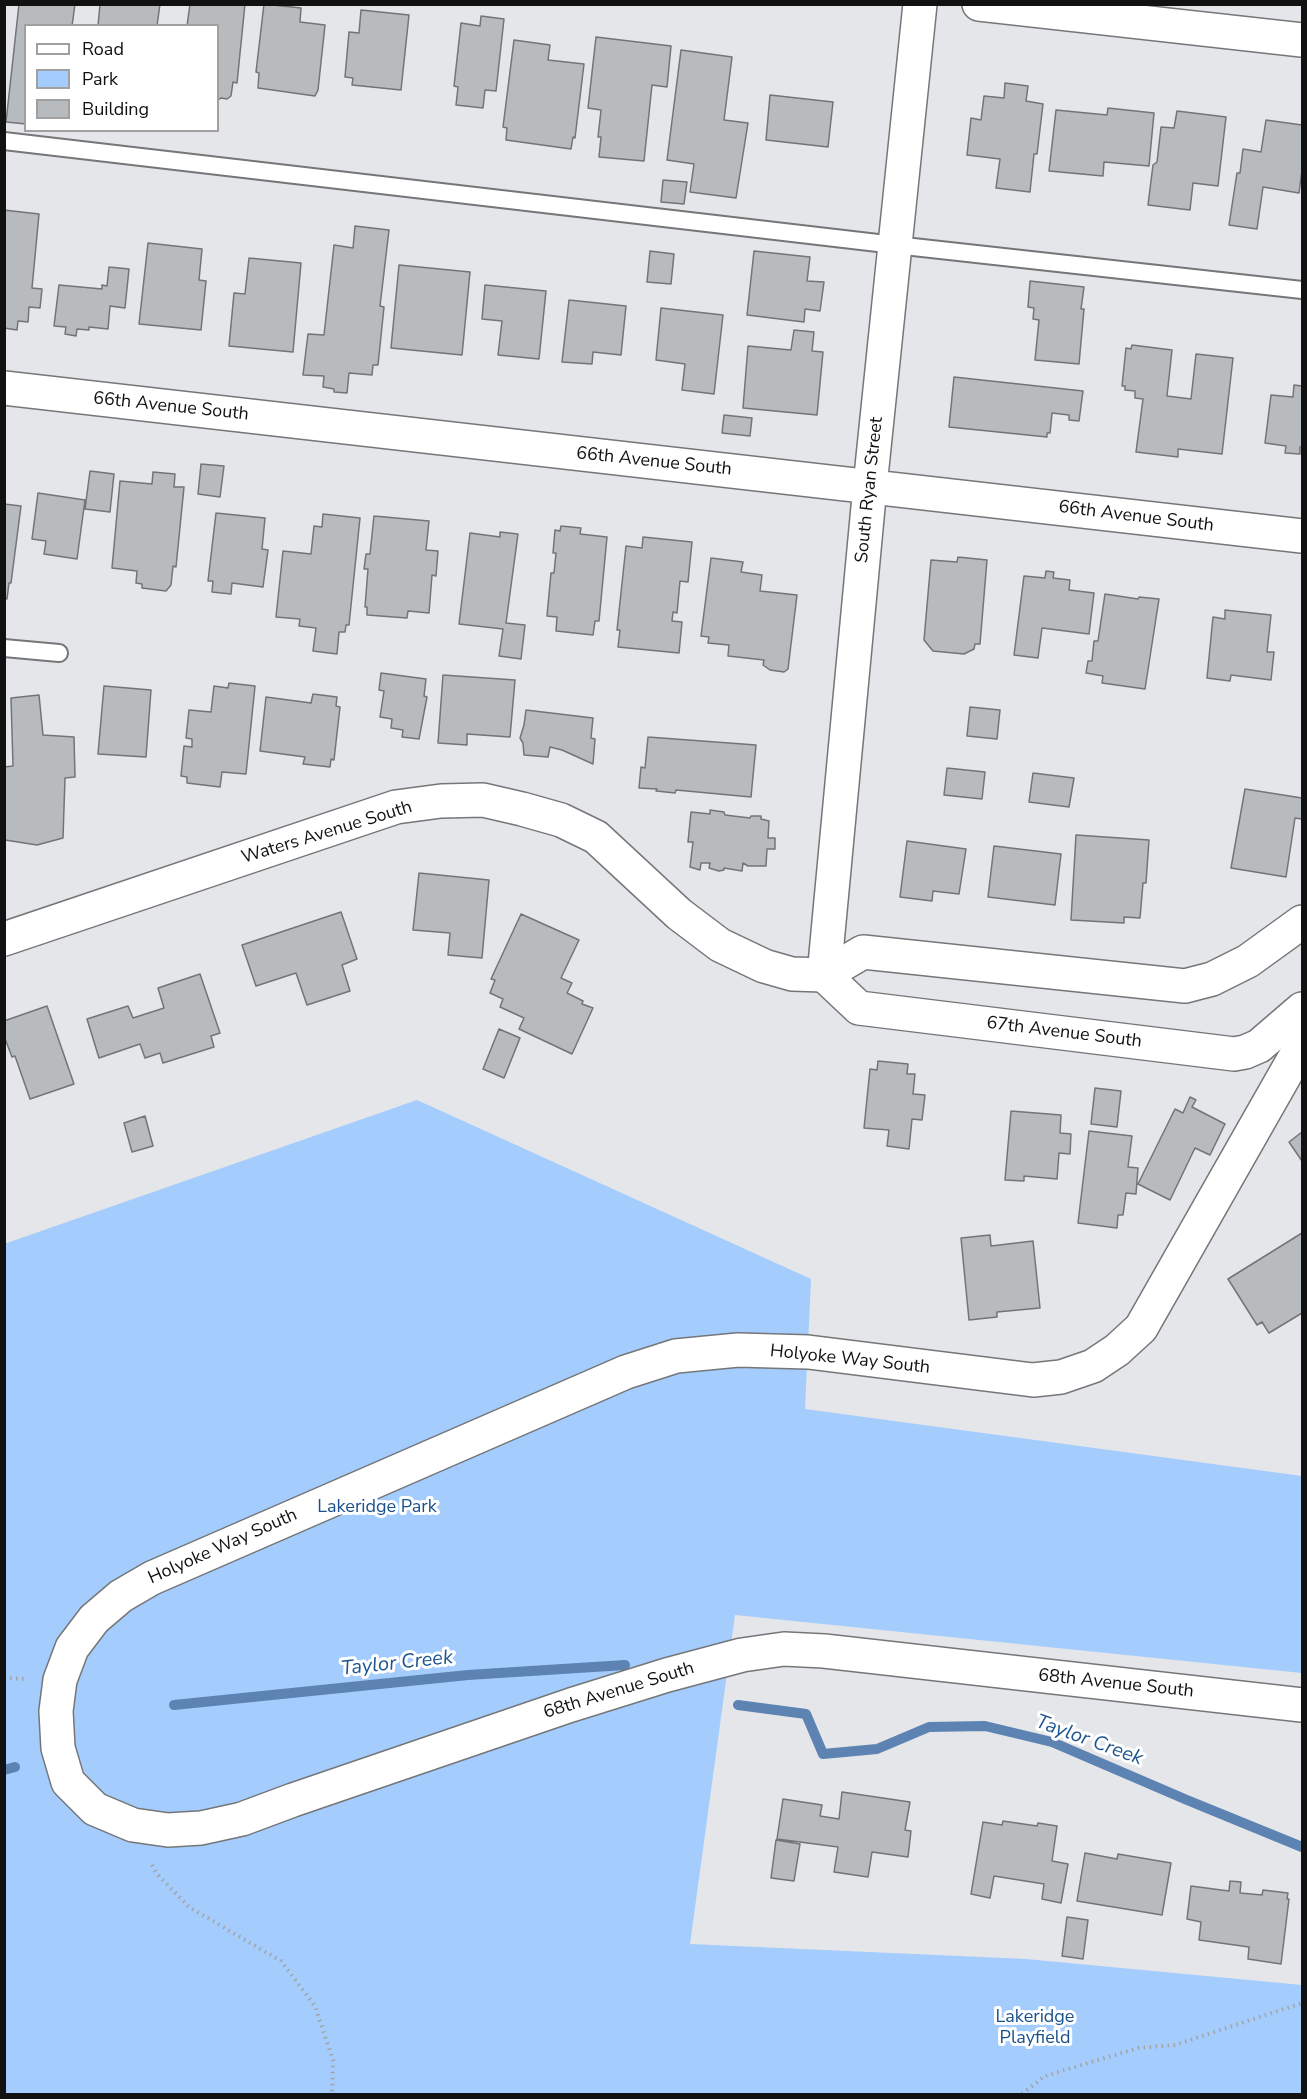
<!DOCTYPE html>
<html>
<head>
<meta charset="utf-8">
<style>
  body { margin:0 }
  #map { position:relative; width:1307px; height:2099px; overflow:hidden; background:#e4e6e9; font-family:"Nunito Sans",sans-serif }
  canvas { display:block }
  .frame { position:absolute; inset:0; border:6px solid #111112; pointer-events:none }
  .legend { position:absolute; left:24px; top:24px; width:195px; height:108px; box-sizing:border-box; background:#fff; border:2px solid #a0a0a0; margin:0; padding:8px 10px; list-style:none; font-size:18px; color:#111112 }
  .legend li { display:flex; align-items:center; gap:12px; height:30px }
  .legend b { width:30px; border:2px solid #a0a0a0 }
</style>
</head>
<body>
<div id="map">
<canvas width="1307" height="2099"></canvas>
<div class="frame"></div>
<ul class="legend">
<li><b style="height:8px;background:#fff"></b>Road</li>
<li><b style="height:16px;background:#a4ccfd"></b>Park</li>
<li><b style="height:16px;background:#b8bbbd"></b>Building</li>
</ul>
</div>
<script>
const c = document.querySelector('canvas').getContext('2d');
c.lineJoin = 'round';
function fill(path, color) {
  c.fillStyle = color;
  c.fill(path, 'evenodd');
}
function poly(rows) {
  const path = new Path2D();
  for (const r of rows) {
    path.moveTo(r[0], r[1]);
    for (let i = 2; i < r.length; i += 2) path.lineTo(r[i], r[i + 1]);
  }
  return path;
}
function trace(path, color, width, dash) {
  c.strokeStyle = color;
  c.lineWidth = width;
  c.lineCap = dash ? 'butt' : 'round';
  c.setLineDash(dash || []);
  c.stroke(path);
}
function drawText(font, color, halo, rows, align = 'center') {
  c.font = font + ' "Nunito Sans",sans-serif';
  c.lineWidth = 6;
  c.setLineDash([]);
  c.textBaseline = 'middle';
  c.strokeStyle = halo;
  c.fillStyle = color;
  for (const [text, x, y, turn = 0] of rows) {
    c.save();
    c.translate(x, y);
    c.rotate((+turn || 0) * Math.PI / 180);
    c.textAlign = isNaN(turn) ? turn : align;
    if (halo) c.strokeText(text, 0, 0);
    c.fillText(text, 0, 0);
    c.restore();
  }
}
const green = poly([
  [417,1100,811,1279,805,1409,1302,1476,1302,1673,735,1615,690,1944,1026,1959,1302,1985,1302,2094,5,2094,4,1244]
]);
const stream = poly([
  [174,1705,468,1675,625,1665],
  [738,1705,806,1714,823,1754,877,1749,929,1727,985,1726,1052,1742,1187,1800,1302,1847],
  [4,1770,15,1767]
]);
const building = poly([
  [19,4,75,4,72,26,26,26,26,124,6,122,19,4],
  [100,4,160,4,157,26,98,26,100,4],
  [190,4,245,4,237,83,233,82,231,96,227,99,221,98,218,100,218,26,187,26,190,4],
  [264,4,301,8,300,22,325,25,318,90,315,96,258,88,259,73,256,72,264,4],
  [361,10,409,15,401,90,352,85,353,78,345,77,349,32,359,33,361,10],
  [481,16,504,19,496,91,485,90,483,108,456,105,458,87,454,86,461,23,480,26,481,16],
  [596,37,671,46,667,87,652,85,644,161,599,157,601,137,598,137,601,110,588,108,596,37],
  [514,40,550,45,548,60,584,64,575,138,573,137,571,149,506,140,507,128,503,127,514,40],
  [681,50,732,57,724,120,748,123,736,198,690,192,694,164,667,160,681,50],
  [1005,83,1028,86,1026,101,1043,104,1037,154,1034,154,1030,192,996,188,1000,159,967,155,971,118,981,120,984,96,1004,98,1005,83],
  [770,95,833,102,828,147,766,140,770,95],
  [1108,108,1154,113,1149,166,1104,162,1103,176,1049,171,1056,110,1107,115,1108,108],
  [1177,111,1226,117,1218,186,1193,183,1190,210,1148,205,1153,165,1157,162,1161,127,1174,128,1177,111],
  [1266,120,1302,125,1302,170,1299,193,1263,187,1257,229,1229,225,1237,173,1240,173,1243,149,1261,152,1266,120],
  [663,180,687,182,684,204,661,202,663,180],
  [4,210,39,214,32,288,42,289,40,308,29,307,28,322,18,321,17,330,4,328,4,210],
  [355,226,389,230,380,306,384,307,378,365,373,365,372,375,349,373,347,393,334,392,334,389,323,387,324,376,303,375,308,334,324,335,334,245,353,248,355,226],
  [148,243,202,249,199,280,206,281,201,330,139,324,148,243],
  [650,251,674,254,671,284,647,282,650,251],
  [754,251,810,257,807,281,824,282,820,311,805,309,804,322,747,315,754,251],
  [249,258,301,263,293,352,229,346,234,293,245,294,249,258],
  [399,265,470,272,462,355,391,348,399,265],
  [109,267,129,269,125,308,110,306,108,329,89,327,89,330,77,329,76,336,65,334,66,327,54,326,59,285,102,289,102,285,107,286,109,267],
  [1030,281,1084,287,1081,309,1084,309,1079,364,1035,360,1039,320,1033,319,1034,308,1028,307,1030,281],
  [485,285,546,291,539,359,498,355,502,321,482,319,485,285],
  [569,300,626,306,621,355,593,352,592,364,562,362,569,300],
  [661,308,723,315,714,394,682,390,685,364,656,360,661,308],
  [794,330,814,332,812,351,823,352,817,415,743,408,748,346,791,350,794,330],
  [1132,345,1172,350,1167,396,1191,399,1196,354,1233,358,1222,454,1178,449,1178,457,1136,452,1143,399,1135,398,1135,391,1125,390,1125,386,1122,386,1126,348,1131,349,1132,345],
  [954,377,1083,391,1079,421,1069,420,1069,415,1052,413,1050,433,1047,433,1047,437,949,427,954,377],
  [1294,385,1302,386,1302,447,1300,447,1300,454,1285,453,1286,446,1265,443,1271,395,1293,397,1294,385],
  [724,415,752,418,750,436,722,433,724,415],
  [201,464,224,466,220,497,198,494,201,464],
  [90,471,114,474,110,512,85,509,90,471],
  [153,472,175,474,174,487,184,487,176,567,173,566,171,585,166,591,142,588,142,584,136,583,137,571,112,568,120,481,152,484,153,472],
  [38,493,85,500,77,559,44,554,46,541,32,539,38,493],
  [4,504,21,506,11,583,9,583,7,599,4,598,4,504],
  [216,513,265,518,262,549,268,550,263,587,232,583,231,594,212,592,213,581,208,581,216,513],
  [323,514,360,518,349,625,346,625,345,632,339,632,337,654,313,651,316,628,299,626,300,619,276,617,283,551,311,554,314,526,322,527,323,514],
  [374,516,429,521,426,550,438,551,436,576,432,575,429,613,408,611,407,618,367,615,367,607,365,607,368,569,364,569,366,554,370,554,374,516],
  [561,526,581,528,580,534,607,537,599,621,595,621,593,635,556,631,557,617,547,616,551,573,554,573,556,553,553,553,555,530,560,531,561,526],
  [500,532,518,534,506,623,525,625,521,659,499,656,503,629,459,624,470,533,500,537,500,532],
  [643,537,692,542,688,582,680,581,677,613,673,612,672,621,682,622,679,653,618,647,620,630,617,630,626,546,642,548,643,537],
  [958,557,987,560,980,644,975,644,974,649,964,654,933,651,924,640,931,560,957,562,958,557],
  [711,558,743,562,741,572,762,575,760,591,797,595,788,669,784,672,770,670,763,665,764,660,728,656,729,645,708,643,709,637,701,636,711,558],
  [1046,571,1054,572,1053,578,1070,580,1069,590,1094,593,1089,634,1042,628,1038,658,1014,655,1024,576,1045,578,1046,571],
  [1105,594,1138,599,1139,597,1159,599,1145,689,1102,683,1103,676,1086,673,1088,661,1092,661,1094,641,1098,641,1105,594],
  [1225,610,1271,615,1267,652,1274,652,1271,680,1231,675,1230,681,1207,678,1213,617,1225,619,1225,610],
  [381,673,426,679,424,696,427,697,419,739,402,737,403,730,391,728,392,719,380,717,384,691,379,690,381,673],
  [443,675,515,680,510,737,467,734,467,745,438,743,443,675],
  [229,683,255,686,246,774,222,772,220,787,187,783,187,777,181,776,184,746,192,747,192,739,186,738,189,710,211,712,214,686,228,688,229,683],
  [104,686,151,690,146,757,98,754,104,686],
  [313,694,337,697,336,706,340,707,334,760,331,759,330,767,303,764,305,757,260,751,266,697,311,703,313,694],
  [39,695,43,735,74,737,75,777,65,778,63,838,37,845,5,840,4,767,13,766,11,698,39,695],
  [970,707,1000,710,997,739,967,736,970,707],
  [526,710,593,718,591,738,595,739,593,764,562,750,550,747,548,757,524,755,523,743,520,738,524,725,526,710],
  [648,737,756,745,751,797,676,790,675,793,656,791,657,789,639,788,641,767,645,768,648,737],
  [947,768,985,772,982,799,944,795,947,768],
  [1033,773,1074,778,1069,807,1029,802,1033,773],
  [1245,789,1302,798,1302,819,1295,818,1286,877,1231,868,1245,789],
  [710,810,724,812,725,815,750,818,751,816,761,816,761,819,769,821,768,838,775,838,775,849,767,849,766,866,748,866,743,863,742,871,724,868,724,870,719,871,709,868,710,863,701,863,700,870,690,867,693,842,688,842,691,812,710,814,710,810],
  [1076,835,1149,840,1146,883,1143,883,1140,918,1124,917,1124,923,1071,920,1076,835],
  [907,841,966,849,959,894,933,891,932,901,900,897,907,841],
  [994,846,1061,854,1055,905,988,897,994,846],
  [419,873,489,880,482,958,448,955,450,933,413,930,419,873],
  [341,912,357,959,342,965,350,991,307,1005,296,973,256,986,242,945,341,912],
  [521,914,579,940,561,978,572,983,567,993,583,1001,582,1004,593,1008,572,1054,519,1029,524,1018,500,1007,503,999,490,993,495,980,491,979,521,914],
  [200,974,220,1033,211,1036,214,1047,163,1063,160,1053,145,1058,140,1044,99,1058,87,1019,128,1006,133,1018,164,1008,158,988,200,974],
  [47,1006,74,1084,30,1099,15,1056,12,1057,4,1036,4,1021,47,1006],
  [499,1029,520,1038,504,1078,483,1069,499,1029],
  [878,1061,908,1064,907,1074,915,1074,913,1094,925,1095,922,1120,912,1119,909,1149,887,1146,889,1130,864,1128,870,1069,877,1070,878,1061],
  [1095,1088,1121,1091,1117,1127,1091,1124,1095,1088],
  [1190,1097,1196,1100,1192,1107,1225,1124,1210,1155,1195,1148,1170,1200,1138,1184,1175,1109,1183,1113,1190,1097],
  [1011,1111,1061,1115,1060,1133,1071,1134,1070,1154,1059,1153,1057,1179,1024,1176,1024,1181,1005,1180,1011,1111],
  [145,1116,153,1146,132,1152,124,1123,145,1116],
  [1089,1131,1132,1136,1128,1167,1138,1168,1136,1194,1126,1193,1123,1215,1118,1215,1117,1228,1078,1223,1089,1131],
  [1302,1132,1302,1161,1289,1142,1302,1132],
  [1302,1233,1302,1313,1269,1333,1262,1322,1257,1325,1228,1279,1302,1233],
  [990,1235,991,1246,1033,1241,1040,1308,997,1312,997,1317,969,1320,961,1238,990,1235],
  [842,1792,910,1802,905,1830,911,1831,908,1857,872,1852,868,1877,834,1872,838,1847,777,1839,783,1799,822,1805,820,1816,839,1819,842,1792],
  [1003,1821,1037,1826,1038,1823,1057,1826,1052,1861,1068,1864,1061,1903,1042,1899,1044,1884,994,1876,990,1898,971,1894,983,1822,1002,1825,1003,1821],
  [776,1840,800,1844,794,1881,771,1878,776,1840],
  [1085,1853,1117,1859,1118,1854,1171,1863,1162,1915,1077,1901,1085,1853],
  [1230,1881,1241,1882,1240,1893,1262,1895,1263,1890,1288,1893,1287,1899,1289,1899,1281,1964,1248,1959,1249,1947,1199,1940,1201,1922,1187,1919,1191,1886,1229,1891,1230,1881],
  [1067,1917,1088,1920,1083,1959,1062,1956,1067,1917]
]);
const path = poly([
  [4,1678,26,1679],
  [152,1865,157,1874,189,1907,281,1961,315,2006,333,2060,332,2094],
  [1022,2094,1045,2076,1138,2048,1175,2045,1302,2003]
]);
const service = poly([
  [4,141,895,245,1302,290],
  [4,648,59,653]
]);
const minor = poly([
  [979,4,1302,40],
  [4,388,1302,536],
  [4,939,396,807,441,801,483,800,522,809,561,820,596,837,679,914,720,945,764,966,792,974,824,975,870,486,920,4],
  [1302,1045,1141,1328,1117,1350,1093,1366,1061,1377,1033,1380,808,1352,738,1350,676,1356,626,1372,152,1578,121,1596,94,1619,72,1648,60,1680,56,1711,58,1748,68,1782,95,1809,133,1825,168,1830,201,1828,242,1819,293,1800,571,1705,667,1675,742,1655,784,1649,824,1651,1302,1705]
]);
const tertiary = poly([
  [1302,922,1248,961,1212,979,1185,986,863,952,824,975,859,1008,1234,1054,1245,1052,1259,1046,1302,1009]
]);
const streetNames = [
  ["66th Avenue South",171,407,6],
  ["66th Avenue South",654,462,6],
  ["South Ryan Street",870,490,-84],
  ["66th Avenue South",1136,517,7],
  ["Waters Avenue South",327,833,-17],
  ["67th Avenue South",1064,1033,7],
  ["Holyoke Way South",850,1360,6],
  ["Holyoke Way South",223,1547,-24],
  ["68th Avenue South",1116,1684,6],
  ["68th Avenue South",619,1691,-17]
];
const parkNames = [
  ["Lakeridge Park",377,1508],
  ["Lakeridge",1035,2018],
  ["Playfield",1035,2039]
];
const waterNames = [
  ["Taylor Creek",397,1664,-6],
  ["Taylor Creek",1089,1741,20]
];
fill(green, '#a4ccfd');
trace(stream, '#5d83b2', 10);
fill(building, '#b8bbbd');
trace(building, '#727477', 1.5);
trace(service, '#747678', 20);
trace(minor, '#747678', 36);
trace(tertiary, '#747678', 36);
trace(path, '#a3a4a6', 4, [1.5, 4.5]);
trace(service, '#fff', 16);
trace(minor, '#fff', 33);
trace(tertiary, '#fff', 33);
drawText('18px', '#111112', '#fff', streetNames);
drawText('18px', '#19518c', '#fff', parkNames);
drawText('italic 20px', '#1c548f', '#fff', waterNames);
</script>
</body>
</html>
